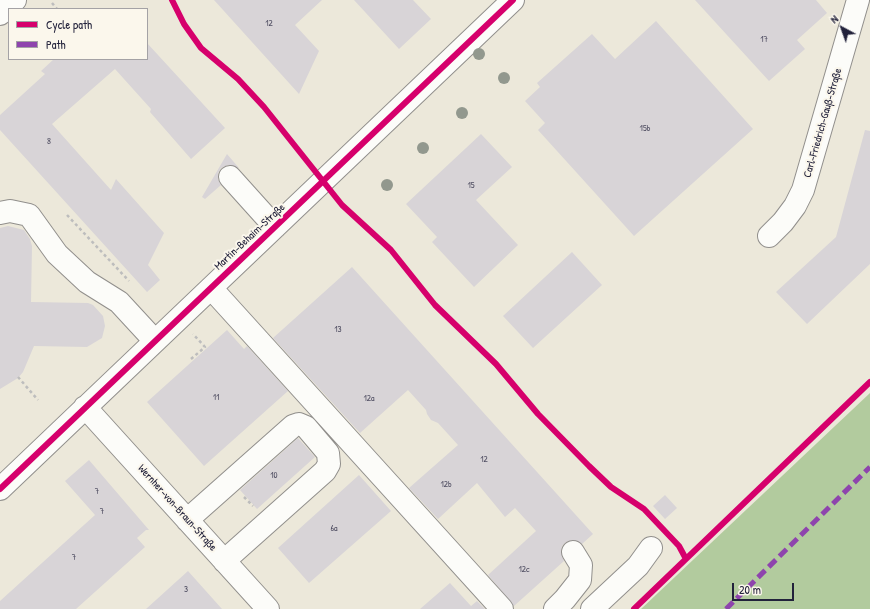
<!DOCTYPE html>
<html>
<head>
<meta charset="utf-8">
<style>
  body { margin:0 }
  #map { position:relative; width:870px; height:609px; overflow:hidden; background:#ece8da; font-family:"Patrick Hand",sans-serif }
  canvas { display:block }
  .legend { position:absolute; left:8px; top:8px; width:140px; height:52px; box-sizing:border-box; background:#fbf7ec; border:1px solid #a4a2a5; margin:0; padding:5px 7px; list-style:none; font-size:12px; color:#22223b }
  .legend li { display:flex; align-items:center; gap:8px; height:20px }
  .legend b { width:20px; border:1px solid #a4a2a5 }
  .north { position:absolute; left:822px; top:8px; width:40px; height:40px; -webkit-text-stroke:3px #fbf7ec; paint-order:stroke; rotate:319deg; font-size:11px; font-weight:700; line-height:16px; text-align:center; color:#22223b }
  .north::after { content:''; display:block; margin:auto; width:14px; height:18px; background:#22223b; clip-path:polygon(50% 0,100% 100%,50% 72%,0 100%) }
  .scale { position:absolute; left:732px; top:583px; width:62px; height:18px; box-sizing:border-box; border:2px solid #22223b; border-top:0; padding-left:5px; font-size:12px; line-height:14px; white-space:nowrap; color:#22223b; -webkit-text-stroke:3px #fbf7ec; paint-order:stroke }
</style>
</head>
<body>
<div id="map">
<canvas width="870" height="609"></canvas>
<ul class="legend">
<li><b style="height:5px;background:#d6006c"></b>Cycle path</li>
<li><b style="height:5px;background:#8e44ad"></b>Path</li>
</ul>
<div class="north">N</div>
<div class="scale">20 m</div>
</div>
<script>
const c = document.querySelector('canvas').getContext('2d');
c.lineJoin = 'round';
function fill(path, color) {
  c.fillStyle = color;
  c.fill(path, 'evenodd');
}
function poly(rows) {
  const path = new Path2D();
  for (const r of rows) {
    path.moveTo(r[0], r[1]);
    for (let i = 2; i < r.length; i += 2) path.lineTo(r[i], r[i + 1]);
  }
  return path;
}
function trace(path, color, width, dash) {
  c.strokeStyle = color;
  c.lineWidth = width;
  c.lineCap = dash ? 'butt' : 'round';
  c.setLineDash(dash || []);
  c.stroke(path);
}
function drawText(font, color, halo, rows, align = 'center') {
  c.font = font + ' "Patrick Hand",sans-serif';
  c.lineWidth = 4;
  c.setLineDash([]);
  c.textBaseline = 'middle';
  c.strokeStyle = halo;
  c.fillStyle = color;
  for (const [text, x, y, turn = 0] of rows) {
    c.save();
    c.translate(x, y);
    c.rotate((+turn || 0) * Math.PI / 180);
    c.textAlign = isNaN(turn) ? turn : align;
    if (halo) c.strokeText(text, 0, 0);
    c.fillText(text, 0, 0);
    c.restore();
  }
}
const forest = poly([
  [870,393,870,609,641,609]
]);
const building = poly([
  [214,0,322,0,295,25,319,51,299,94],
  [354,0,413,0,431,19,399,49],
  [695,0,816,0,827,13,797,40,805,49,769,81],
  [656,21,753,129,634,236,538,130,545,123,525,101,540,87,537,83,592,34,615,59],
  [147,43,225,128,191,159,150,112,151,109,115,69,52,124,111,190,116,179,164,233,148,265,160,280,147,292,0,130,0,115,45,74,41,71,54,59,147,59],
  [865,130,870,131,870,264,807,324,776,292,836,237],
  [481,134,512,167,476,200,518,245,474,287,432,242,437,237,406,204],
  [227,154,239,168,228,165,221,168,218,173,218,179,221,185,205,199,202,197],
  [8,226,24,230,30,239,32,246,31,302,88,303,93,305,103,316,105,326,102,338,87,347,34,346,23,372,18,378,0,389,0,228],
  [572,252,602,285,533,348,503,316],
  [352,267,593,534,582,544,573,540,566,542,562,546,561,552,564,561,514,606,488,575,536,531,515,508,505,517,477,483,438,519,409,488,458,445,438,423,431,420,427,414,426,410,408,390,360,433,273,338],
  [227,330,244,349,247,346,288,391,204,466,147,402],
  [298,438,315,457,257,509,240,490],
  [89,460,149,530,146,530,137,538,145,547,76,609,0,609,0,601,95,515,65,481],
  [359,475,391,511,309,583,278,548],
  [665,495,677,508,665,519,653,506],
  [188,571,222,609,146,609],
  [450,583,471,606,477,601,485,609,420,609]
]);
const path = poly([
  [52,3,57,9],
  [67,215,129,281],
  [191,359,205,347,193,334],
  [18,377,38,400],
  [244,497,253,506]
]);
const minor = poly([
  [230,177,275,227],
  [0,213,10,211,29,215,57,254,87,282,119,302,155,341],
  [769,236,783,222,795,206,803,190,858,0],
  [211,288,502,609],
  [85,407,268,609],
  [0,489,513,0],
  [187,520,293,426,299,424,306,427,328,453,329,464,325,471,224,561],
  [555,609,565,599,580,580,581,565,573,552],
  [592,609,638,566,651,548]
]);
const major = poly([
  [0,14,15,0]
]);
const quiet = poly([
  [726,609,870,467]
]);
const cycleway = poly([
  [172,0,184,24,201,48,238,79,264,107,342,205,391,250,435,305,496,364,538,414,589,466,611,487,644,509,679,546,686,559],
  [0,489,513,0],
  [634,609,870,382]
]);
const trees = [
  [479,54],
  [504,78],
  [462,113],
  [423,148],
  [387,185]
];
const numberNames = [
  ["12",269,24],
  ["17",764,40],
  ["15b",645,129],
  ["8",49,142],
  ["15",471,186],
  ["13",338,330],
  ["11",216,398],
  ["12a",369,399],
  ["12",484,460],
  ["10",274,476],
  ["12b",446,485],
  ["7",97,492],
  ["7",102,512],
  ["6a",334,529],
  ["7",74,558],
  ["12c",524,570],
  ["3",186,590]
];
const streetNames = [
  ["Carl-Friedrich-Gauß-Straße",823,123,-74],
  ["Martin-Behaim-Straße",250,237,-43],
  ["Wernher-von-Braun-Straße",177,508,48]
];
fill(forest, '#b2cb9e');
fill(building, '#d8d4d7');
trace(minor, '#918f8c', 24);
trace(major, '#918f8c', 24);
trace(path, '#bdbdbd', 2.5, [3, 3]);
trace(minor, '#fcfcf9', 22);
trace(major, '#fcfcf9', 22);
trace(quiet, '#8e44ad', 5, [10, 5]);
trace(cycleway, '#d6006c', 6);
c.fillStyle = '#92988e';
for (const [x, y] of trees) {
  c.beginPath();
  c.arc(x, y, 6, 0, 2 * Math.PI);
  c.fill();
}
drawText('9px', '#504e62', null, numberNames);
drawText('11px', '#22223b', '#fbf7ec', streetNames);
</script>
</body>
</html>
